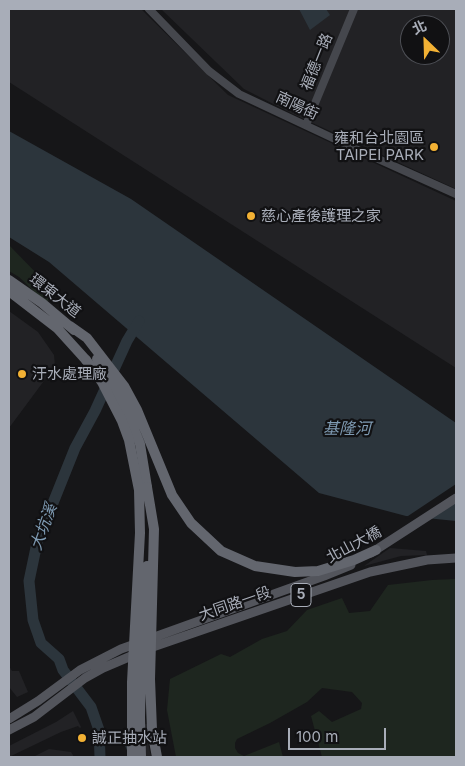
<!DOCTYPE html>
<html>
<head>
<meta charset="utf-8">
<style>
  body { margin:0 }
  #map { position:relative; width:465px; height:766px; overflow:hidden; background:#161618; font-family:Inter,"Noto Sans TC",sans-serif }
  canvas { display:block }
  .frame { position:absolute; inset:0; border:10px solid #a8adb8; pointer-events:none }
  .north { position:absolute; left:400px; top:15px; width:50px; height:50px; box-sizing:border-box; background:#111113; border:1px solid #4d4f55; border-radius:50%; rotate:336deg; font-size:14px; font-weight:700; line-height:20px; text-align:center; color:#a8adb8 }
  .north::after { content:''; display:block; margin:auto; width:18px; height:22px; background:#f2b134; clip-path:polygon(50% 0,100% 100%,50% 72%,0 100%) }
  .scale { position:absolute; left:288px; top:728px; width:98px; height:22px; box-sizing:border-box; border:2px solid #a8adb8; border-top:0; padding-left:6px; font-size:15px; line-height:18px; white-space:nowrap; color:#a8adb8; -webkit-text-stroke:4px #111113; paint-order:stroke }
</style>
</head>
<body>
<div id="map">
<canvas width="465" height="766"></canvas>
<div class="frame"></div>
<div class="north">北</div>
<div class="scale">100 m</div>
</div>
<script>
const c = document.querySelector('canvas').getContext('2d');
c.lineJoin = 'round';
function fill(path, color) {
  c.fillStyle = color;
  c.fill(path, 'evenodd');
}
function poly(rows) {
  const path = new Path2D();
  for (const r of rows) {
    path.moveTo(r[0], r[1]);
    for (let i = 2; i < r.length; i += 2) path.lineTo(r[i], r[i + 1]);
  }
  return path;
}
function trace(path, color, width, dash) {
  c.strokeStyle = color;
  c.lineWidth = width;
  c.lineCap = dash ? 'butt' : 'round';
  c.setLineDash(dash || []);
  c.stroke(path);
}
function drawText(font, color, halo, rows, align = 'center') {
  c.font = font + ' Inter,"Noto Sans TC",sans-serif';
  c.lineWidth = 4.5;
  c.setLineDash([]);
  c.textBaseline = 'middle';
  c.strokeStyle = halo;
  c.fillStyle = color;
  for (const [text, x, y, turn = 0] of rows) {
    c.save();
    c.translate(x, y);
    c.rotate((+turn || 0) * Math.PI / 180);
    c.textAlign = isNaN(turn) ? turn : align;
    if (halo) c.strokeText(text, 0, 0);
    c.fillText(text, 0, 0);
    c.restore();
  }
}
const built = poly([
  [9,9,141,9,228,95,456,201,456,368,9,82],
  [161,9,456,9,456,189,293,114,244,89],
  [410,25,440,25,440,55,410,55],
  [9,311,38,332,54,355,55,366,9,428],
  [390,548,426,551,427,555,401,556,364,566],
  [9,666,12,671,19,671,28,692,17,697,9,687],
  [73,711,81,727,80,728,78,726,61,732,9,757,9,746,56,722],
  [147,724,147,737,151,757,131,757,129,726],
  [49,749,71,752,74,757,33,757]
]);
const green = poly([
  [9,245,44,281,58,292,46,303,19,277,9,271],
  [456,579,456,757,322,757,311,716,319,711,332,722,361,709,362,703,352,692,322,688,307,702,270,723,237,739,235,743,235,748,238,753,244,756,279,742,283,757,176,757,167,710,170,679,221,654,230,657,262,639,287,631,307,610,342,598,349,613,370,611,388,585,432,580]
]);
const water = poly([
  [299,9,326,9,330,15,310,30],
  [9,131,131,199,456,423,456,521,406,516,319,493,49,262,9,237]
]);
const pier = poly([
  [456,484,456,499,424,520,405,518]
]);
const stream = poly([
  [100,738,112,737,118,738,125,743,128,750]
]);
const river = poly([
  [100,757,99,730,91,707,63,670,59,659,41,643,33,620,29,581,37,543,75,448,95,411,127,341,139,321]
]);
const secondary = poly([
  [149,9,209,71,239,94,356,149,456,194],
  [306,125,354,9]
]);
const primary = poly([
  [371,553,456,498],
  [9,719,38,701,80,670,121,649,324,576,351,565],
  [9,730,34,717,85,678,103,668,150,648,370,572,427,560,456,558]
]);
const highway = poly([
  [9,280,42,303,74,330],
  [9,291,57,328,86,360],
  [70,326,87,338,124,386,137,410,172,495,191,523,221,551,255,566,295,572,318,571,354,560,376,550],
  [97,359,117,391,128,414,140,444,147,487]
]);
const highwayBridge = poly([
  [86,360,102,382,122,421,129,440,139,490,140,533,132,682,132,757],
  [147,487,154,529,150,679,152,730,157,757],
  [141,757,140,717,142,636,147,566]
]);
const markers = [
  [434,147,5,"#f2b134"],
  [251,216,5,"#f2b134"],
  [22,374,5,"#f2b134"],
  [82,738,5,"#f2b134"]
];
const shields = [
  [301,595,20]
];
const shieldNames = [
  ["5",301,595]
];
const streetNames = [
  ["福德一路",317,62,-68],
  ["南陽街",297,106,25],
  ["環東大道",55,296,38],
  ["北山大橋",354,545,-28],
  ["大同路一段",235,604,-19]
];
const poiNames = [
  ["雍和台北園區",424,138,"right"],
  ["TAIPEI PARK",424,155,"right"],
  ["慈心產後護理之家",261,216],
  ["汙水處理廠",32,374],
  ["誠正抽水站",92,738]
];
const waterNames = [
  ["基隆河",347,429],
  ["大坑溪",44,527,-70]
];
fill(built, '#222225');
fill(green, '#1e261f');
fill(water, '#2c353c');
fill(pier, '#161618');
trace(stream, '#2c353c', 2);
trace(river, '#2c353c', 11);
trace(secondary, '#45474d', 8);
trace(primary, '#53555c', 9);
trace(highway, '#63666e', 10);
trace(highwayBridge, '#63666e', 10);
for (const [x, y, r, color] of markers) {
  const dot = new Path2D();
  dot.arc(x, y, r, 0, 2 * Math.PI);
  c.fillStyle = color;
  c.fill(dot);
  trace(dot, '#111113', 2);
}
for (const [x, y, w] of shields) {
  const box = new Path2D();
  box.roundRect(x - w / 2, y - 11.5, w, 23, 4);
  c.fillStyle = '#111113';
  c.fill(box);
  trace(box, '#a8adb8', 1);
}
drawText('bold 14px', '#a8adb8', null, shieldNames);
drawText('15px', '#a8adb8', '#111113', streetNames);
drawText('15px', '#a8adb8', '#111113', poiNames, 'left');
drawText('italic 16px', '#7f9bb3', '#111113', waterNames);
</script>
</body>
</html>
